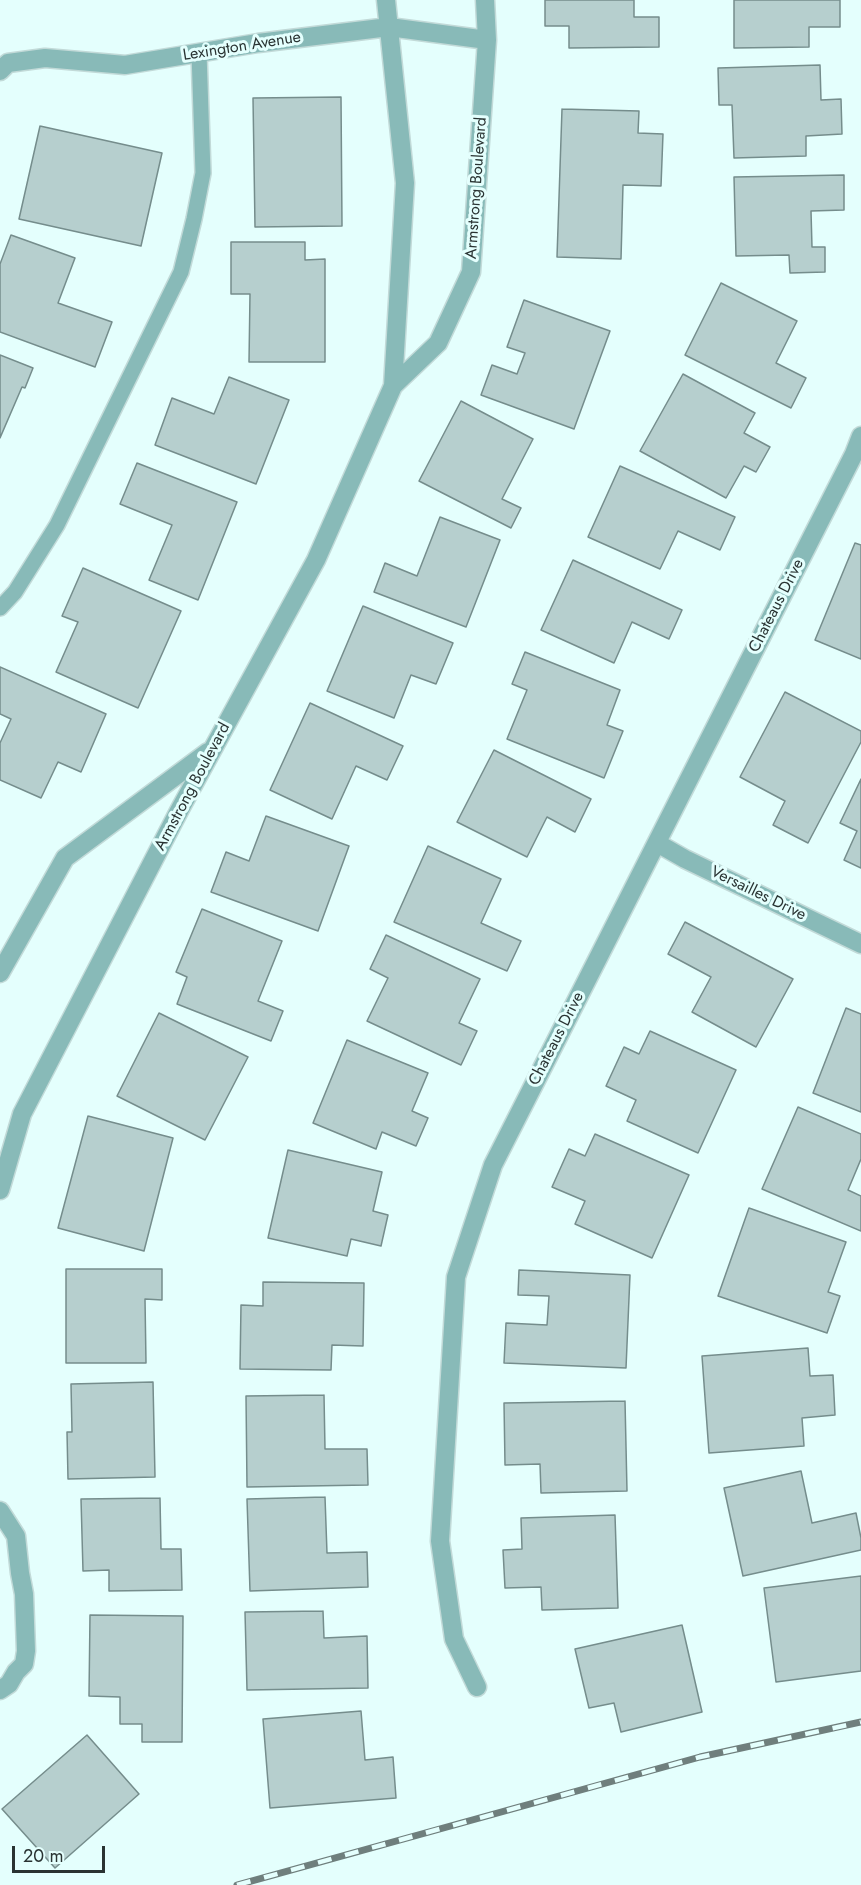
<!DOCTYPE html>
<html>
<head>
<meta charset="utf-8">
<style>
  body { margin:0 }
  #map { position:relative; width:861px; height:1885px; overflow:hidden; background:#e4fffd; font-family:Jost,sans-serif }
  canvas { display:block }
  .scale { position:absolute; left:12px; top:1846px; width:93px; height:27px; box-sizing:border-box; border:3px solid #293332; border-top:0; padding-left:8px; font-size:18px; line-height:21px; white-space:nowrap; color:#293332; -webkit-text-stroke:4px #e4fffd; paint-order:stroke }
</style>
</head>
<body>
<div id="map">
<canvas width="861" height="1885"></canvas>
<div class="scale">20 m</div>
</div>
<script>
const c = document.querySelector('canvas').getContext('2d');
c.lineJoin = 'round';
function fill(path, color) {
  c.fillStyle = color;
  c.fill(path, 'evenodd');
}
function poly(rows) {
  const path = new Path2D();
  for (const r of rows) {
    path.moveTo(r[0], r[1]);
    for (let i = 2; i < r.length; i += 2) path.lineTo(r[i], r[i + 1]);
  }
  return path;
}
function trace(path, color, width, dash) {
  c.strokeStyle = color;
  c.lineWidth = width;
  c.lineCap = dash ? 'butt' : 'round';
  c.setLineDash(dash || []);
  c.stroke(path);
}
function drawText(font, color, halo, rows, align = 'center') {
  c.font = font + ' Jost,sans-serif';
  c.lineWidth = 6;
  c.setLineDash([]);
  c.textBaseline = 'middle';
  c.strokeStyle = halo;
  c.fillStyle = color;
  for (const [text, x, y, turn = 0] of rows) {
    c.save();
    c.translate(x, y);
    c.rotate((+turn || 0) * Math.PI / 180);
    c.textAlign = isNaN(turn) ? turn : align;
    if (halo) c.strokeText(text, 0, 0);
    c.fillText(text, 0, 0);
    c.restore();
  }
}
const building = poly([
  [545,0,634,0,634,17,659,17,659,47,569,48,569,26,545,26,545,0],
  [734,0,840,0,840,27,809,27,809,47,734,48,734,0],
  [820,65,821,100,841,99,842,134,806,136,806,156,734,158,732,105,719,105,718,68,820,65],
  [341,97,342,226,255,227,253,98,341,97],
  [562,109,639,111,638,133,663,134,661,186,623,185,621,259,557,257,562,109],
  [40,126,162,153,141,246,19,219,40,126],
  [844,175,844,210,811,211,812,247,825,247,825,272,790,273,789,255,736,256,734,177,844,175],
  [11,235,75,258,58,303,112,322,95,367,0,332,0,264,11,235],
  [231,242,305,242,305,260,325,259,325,362,249,362,250,294,231,294,231,242],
  [721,283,797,321,776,363,806,378,791,408,685,355,721,283],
  [524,300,610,331,574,429,481,395,492,365,517,374,525,353,507,347,524,300],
  [0,355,33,368,25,388,22,387,0,438,0,355],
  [683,374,755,413,744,433,770,447,756,472,744,466,726,498,640,451,683,374],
  [229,377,289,400,256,484,155,445,172,398,214,414,229,377],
  [461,401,533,439,502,499,521,508,511,528,419,481,461,401],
  [137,463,237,502,198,600,149,580,172,525,120,504,137,463],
  [620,466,735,517,720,550,678,531,660,569,588,537,620,466],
  [440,517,500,540,466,627,374,592,385,563,417,576,440,517],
  [855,543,861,545,861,659,815,640,855,543],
  [573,560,682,610,669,639,632,622,614,663,541,630,573,560],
  [83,568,181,611,138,708,56,672,78,622,62,616,83,568],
  [363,606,453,643,436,684,411,675,394,718,327,691,363,606],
  [525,652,620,690,607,725,623,731,604,778,507,739,527,690,512,684,525,652],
  [0,667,106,714,81,772,58,762,41,798,0,780,0,743,11,719,0,714,0,667],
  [785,692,861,731,861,742,808,843,773,825,785,801,740,777,785,692],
  [310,703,403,746,387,780,356,766,332,819,270,790,310,703],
  [494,750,591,799,575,832,547,817,527,857,457,822,494,750],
  [861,779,861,868,844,860,857,831,840,823,861,779],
  [266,816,349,846,318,931,211,892,226,852,249,861,266,816],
  [428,846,501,879,481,923,521,941,507,971,394,922,428,846],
  [202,909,282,941,258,1001,283,1011,271,1041,177,1004,187,977,176,972,202,909],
  [685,922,793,979,756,1047,692,1012,711,977,668,954,685,922],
  [386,935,480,979,459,1023,477,1031,461,1065,367,1021,388,978,370,969,386,935],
  [846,1008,861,1014,861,1112,813,1093,846,1008],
  [159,1013,248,1057,205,1140,117,1096,159,1013],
  [650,1031,736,1070,698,1153,627,1121,636,1100,606,1086,624,1047,639,1054,650,1031],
  [347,1040,428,1073,412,1111,428,1118,416,1146,382,1132,376,1149,313,1123,347,1040],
  [798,1107,861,1134,861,1159,848,1190,861,1196,861,1231,762,1189,798,1107],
  [88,1116,173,1138,144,1251,58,1228,88,1116],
  [595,1134,689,1175,652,1258,575,1224,585,1201,552,1187,569,1149,585,1156,595,1134],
  [288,1150,382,1172,373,1211,388,1215,381,1246,351,1239,347,1256,268,1238,288,1150],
  [749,1208,846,1242,828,1292,840,1296,827,1333,718,1296,749,1208],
  [66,1269,162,1269,162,1300,145,1299,146,1363,66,1363,66,1269],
  [519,1270,630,1275,626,1368,504,1363,506,1323,547,1325,549,1296,518,1295,519,1270],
  [263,1282,364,1283,363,1346,332,1345,331,1370,240,1369,241,1305,263,1306,263,1282],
  [808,1348,810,1376,833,1375,835,1415,802,1418,804,1446,709,1453,702,1356,808,1348],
  [153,1382,155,1477,68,1479,67,1432,72,1432,71,1384,153,1382],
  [324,1395,325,1449,367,1449,368,1485,247,1487,246,1396,324,1395],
  [625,1401,627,1491,541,1493,540,1464,505,1465,504,1403,625,1401],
  [801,1471,812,1523,856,1513,861,1538,861,1550,743,1576,724,1488,801,1471],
  [325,1497,327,1553,367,1552,368,1587,250,1591,247,1499,325,1497],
  [160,1498,161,1549,181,1549,182,1590,109,1591,109,1570,83,1571,81,1499,160,1498],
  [615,1515,618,1608,542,1610,541,1587,505,1588,503,1550,522,1549,521,1518,615,1515],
  [861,1576,861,1671,776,1682,764,1588,861,1576],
  [323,1611,324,1638,367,1636,368,1688,247,1690,245,1612,323,1611],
  [90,1615,183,1616,182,1742,142,1742,142,1724,120,1724,120,1697,89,1696,90,1615],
  [682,1625,702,1712,621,1732,614,1703,589,1708,575,1649,682,1625],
  [361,1711,365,1760,393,1757,396,1798,270,1808,263,1719,361,1711],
  [87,1735,139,1794,55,1868,2,1809,87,1735]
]);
const lane = poly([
  [0,608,15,592,57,525,181,272,194,219,203,173,199,53]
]);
const street = poly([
  [0,71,8,63,45,58,125,65,258,43,389,27,487,40],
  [393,386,438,343,471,272,487,40,485,0],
  [657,843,685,859,861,944],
  [0,973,65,858,208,752],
  [0,1190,22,1114,180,809,316,560,393,386,405,183,386,0],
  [0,1511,16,1536,20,1573,24,1594,26,1651,24,1664,16,1672,9,1684,0,1690],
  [477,1687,454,1639,440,1541,456,1277,493,1165,854,454,861,436]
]);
const rail = poly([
  [237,1885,700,1757,861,1722]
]);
const streetNames = [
  ["Lexington Avenue",242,47,-9],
  ["Armstrong Boulevard",477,188,-86],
  ["Chateaus Drive",777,606,-63],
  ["Armstrong Boulevard",193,787,-62],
  ["Versailles Drive",758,894,26],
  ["Chateaus Drive",557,1039,-63]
];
fill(building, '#b6cfce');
trace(building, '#758d8c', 1.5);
trace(lane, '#c2dad8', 18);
trace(street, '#c2dad8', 21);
trace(lane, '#88bab8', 15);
trace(street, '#88bab8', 18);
trace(rail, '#6f7f7d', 7);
trace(rail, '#e4fffd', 4.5, [14]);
drawText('16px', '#293332', '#e4fffd', streetNames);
</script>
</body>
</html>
